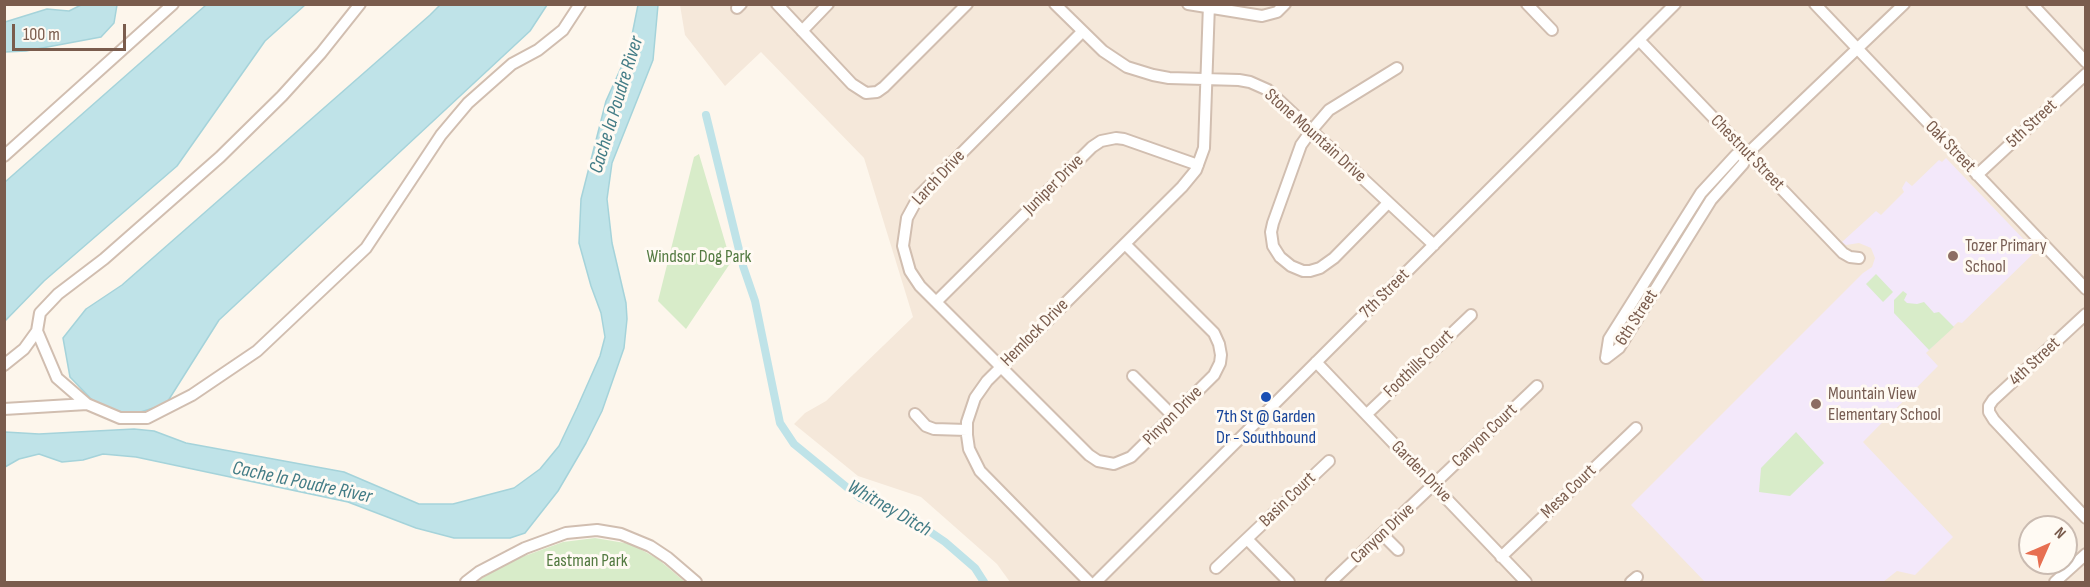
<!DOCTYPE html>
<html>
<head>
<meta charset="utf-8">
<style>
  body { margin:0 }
  #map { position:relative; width:2090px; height:587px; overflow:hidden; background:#fdf6ec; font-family:"Sofia Sans Condensed",sans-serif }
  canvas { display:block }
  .frame { position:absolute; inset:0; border:6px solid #7a5c4d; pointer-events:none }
  .north { position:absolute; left:2018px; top:515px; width:60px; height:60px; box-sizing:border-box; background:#fffaf3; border:2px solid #cabbb1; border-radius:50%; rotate:45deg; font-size:16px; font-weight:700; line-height:24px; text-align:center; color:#7a5c4d }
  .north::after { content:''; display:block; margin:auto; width:21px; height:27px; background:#e76f51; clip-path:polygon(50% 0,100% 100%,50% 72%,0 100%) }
  .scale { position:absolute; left:12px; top:24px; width:114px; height:27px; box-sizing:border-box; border:3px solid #7a5c4d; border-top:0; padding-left:8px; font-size:18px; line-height:21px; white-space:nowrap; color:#7a5c4d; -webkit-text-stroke:4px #fffaf3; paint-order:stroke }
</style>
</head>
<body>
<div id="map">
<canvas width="2090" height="587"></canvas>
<div class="frame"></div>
<div class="north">N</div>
<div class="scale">100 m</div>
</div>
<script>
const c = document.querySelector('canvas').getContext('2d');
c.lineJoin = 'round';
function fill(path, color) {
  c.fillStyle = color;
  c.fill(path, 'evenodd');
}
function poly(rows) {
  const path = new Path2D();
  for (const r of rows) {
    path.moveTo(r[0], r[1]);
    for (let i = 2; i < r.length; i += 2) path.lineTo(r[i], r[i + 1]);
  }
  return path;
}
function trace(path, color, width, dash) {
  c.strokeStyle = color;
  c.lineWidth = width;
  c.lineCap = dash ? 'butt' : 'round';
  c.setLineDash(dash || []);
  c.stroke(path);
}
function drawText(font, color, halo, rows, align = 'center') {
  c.font = font + ' "Sofia Sans Condensed",sans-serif';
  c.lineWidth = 6;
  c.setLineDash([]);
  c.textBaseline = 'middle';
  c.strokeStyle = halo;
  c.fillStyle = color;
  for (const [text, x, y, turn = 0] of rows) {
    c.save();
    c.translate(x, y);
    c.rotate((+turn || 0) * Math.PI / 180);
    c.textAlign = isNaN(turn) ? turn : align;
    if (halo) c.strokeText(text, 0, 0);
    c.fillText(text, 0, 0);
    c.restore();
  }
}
const residential = poly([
  [680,5,2085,5,2085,582,1010,582,997,564,921,497,858,476,794,424,805,413,826,401,913,317,864,158,761,52,725,86,685,35],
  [2030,527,2066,527,2066,563,2030,563]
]);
const education = poly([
  [1946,158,2030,246,2038,249,1962,323,1958,322,1926,353,1938,366,1863,442,1953,537,1915,575,1897,571,1883,582,1705,582,1631,505,1863,273,1872,267,1875,258,1871,248,1859,243,1846,245,1842,242,1876,211,1881,215,1904,192,1902,188,1906,181,1912,186,1939,160,1942,162]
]);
const green = poly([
  [699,154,731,262,686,329,658,301,694,157],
  [1876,274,1893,292,1883,302,1866,284],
  [1903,291,1907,294,1904,300,1907,303,1917,304,1924,302,1934,313,1939,312,1954,327,1929,350,1894,313,1894,300],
  [1796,432,1824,463,1790,496,1759,492,1761,468],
  [595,538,631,544,658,559,685,582,474,582,519,558,563,542]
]);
const water = poly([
  [81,5,117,5,114,23,101,37,26,51,5,52,5,22,47,9,69,11,81,5],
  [206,5,305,5,265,41,177,166,44,281,5,321,5,182,206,5],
  [440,5,547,5,530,31,219,320,166,404,131,415,96,404,70,377,63,338,86,309,122,285,430,15,440,5],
  [638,5,658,5,653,60,612,163,607,199,612,243,626,303,627,319,624,348,602,411,586,443,558,491,525,533,510,538,454,538,416,528,348,502,136,457,103,454,83,460,62,462,39,454,19,459,5,467,5,432,39,434,134,429,154,431,186,443,344,472,419,504,453,504,514,488,540,469,559,446,577,408,600,356,605,337,601,313,591,286,579,243,581,199,606,101,629,50,638,5]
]);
const canal = poly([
  [706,115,741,258],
  [743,266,755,301,780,423,794,444,860,498,907,516,945,542,975,568,984,582]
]);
const minor = poly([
  [777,4,852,84,866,93,877,92,884,87,967,4],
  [1055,4,1103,51,1127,67,1153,75,1169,78,1239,80,1250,82,1268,90,1434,245],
  [1188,4,1262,16,1277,12,1285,4],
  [1527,4,1552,30],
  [1815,4,2086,289],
  [2032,4,2086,62],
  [737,8,741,4],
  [802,31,828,4],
  [1082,32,919,196,907,218,903,246,910,271,920,286,1089,455,1098,461,1114,464,1131,457,1214,375,1220,363,1221,355,1219,344,1214,333,1125,244],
  [1639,40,1843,253,1850,257,1859,258],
  [4,156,173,4],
  [1977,175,2086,74],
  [1388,203,1334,258,1320,268,1310,271,1303,271,1291,266,1280,257,1273,246,1271,232,1273,223,1301,145,1311,131,1329,110,1397,68],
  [936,302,1092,147,1101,141,1116,138,1124,139,1198,165],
  [2086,314,1993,400,1989,406,1989,412,1994,420,2086,518],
  [37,331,57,378,87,404,120,418,147,418,192,395,257,351,366,248,441,135,468,103,512,64,538,50,563,30,580,4],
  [1606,358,1619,348,1711,200,1743,164,1748,153,1904,4],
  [1606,358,1609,339,1701,193,1736,155,1748,153],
  [1316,362,1526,582],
  [4,365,24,349,37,331,40,313,58,294,104,259,220,157,282,96,321,53,360,4],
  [1133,376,1173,416],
  [4,409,87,404],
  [915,414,926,426,934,429,967,430],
  [1367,414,1471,315],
  [1382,534,1398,550],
  [1247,539,1289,582],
  [1501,557,1636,428],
  [1216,568,1329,461],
  [466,582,479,572,525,548,566,533,597,530,621,534,650,546,668,558,696,582],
  [1089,582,980,471,969,449,967,435,967,422,975,398,987,381,1182,187,1196,170,1204,148,1209,4],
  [1096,582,1675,4],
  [1331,582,1537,386],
  [1631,582,1637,577],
  [2055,582,2086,554]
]);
const markers = [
  [1953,256,6,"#8d6e63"],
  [1266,397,6,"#1a4fb4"],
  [1816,404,6,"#8d6e63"]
];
const streetNames = [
  ["5th Street",2032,124,-43],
  ["Stone Mountain Drive",1315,136,42],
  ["Oak Street",1950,147,46],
  ["Chestnut Street",1747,153,46],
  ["Larch Drive",939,178,-47],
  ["Juniper Drive",1054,185,-45],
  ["7th Street",1385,294,-45],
  ["6th Street",1637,318,-57],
  ["Hemlock Drive",1035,333,-45],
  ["4th Street",2035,362,-43],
  ["Foothills Court",1419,364,-44],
  ["Pinyon Drive",1173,416,-45],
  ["Canyon Court",1485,436,-44],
  ["Garden Drive",1421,472,46],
  ["Mesa Court",1569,492,-44],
  ["Basin Court",1288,500,-44],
  ["Canyon Drive",1383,534,-43]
];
const educationNames = [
  ["Tozer Primary",1965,246],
  ["School",1965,267],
  ["Mountain View",1828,394],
  ["Elementary School",1828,415]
];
const parkNames = [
  ["Windsor Dog Park",699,257],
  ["Eastman Park",587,561]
];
const transitNames = [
  ["7th St @ Garden",1266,417],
  ["Dr - Southbound",1266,438]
];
const waterNames = [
  ["Cache la Poudre River",617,105,-73],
  ["Cache la Poudre River",302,483,12],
  ["Whitney Ditch",889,509,30]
];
fill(residential, '#f5e8da');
fill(education, '#f3e8fa');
fill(green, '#d8ecc9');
fill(water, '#bfe3e8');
trace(water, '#a5d3da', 1.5);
trace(canal, '#bfe3e8', 8);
trace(minor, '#d1beb0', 14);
trace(minor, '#fff', 10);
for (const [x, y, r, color] of markers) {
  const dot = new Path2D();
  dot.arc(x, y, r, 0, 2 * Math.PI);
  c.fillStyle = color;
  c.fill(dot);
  trace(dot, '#fffaf3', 2);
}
drawText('18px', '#7a5c4d', '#fffaf3', streetNames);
drawText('18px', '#785e54', '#fffaf3', educationNames, 'left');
drawText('18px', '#537a41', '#fffaf3', parkNames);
drawText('18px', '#164399', '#fffaf3', transitNames);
drawText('italic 20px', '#437c86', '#fffaf3', waterNames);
</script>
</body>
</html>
